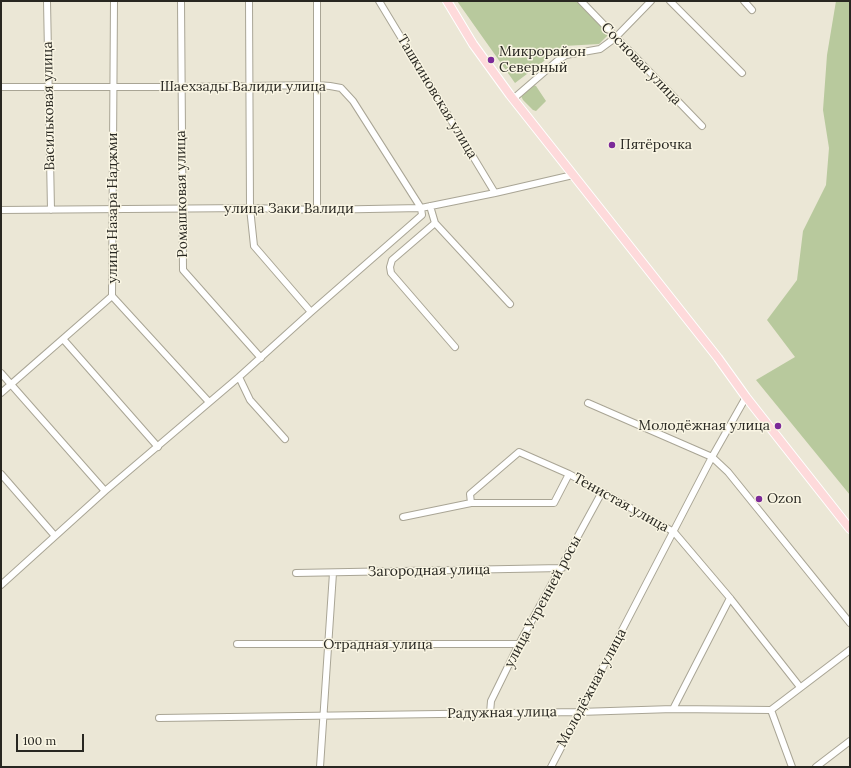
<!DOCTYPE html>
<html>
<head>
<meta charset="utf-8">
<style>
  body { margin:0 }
  #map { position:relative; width:851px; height:768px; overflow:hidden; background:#ebe7d6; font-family:Lora,serif }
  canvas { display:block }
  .frame { position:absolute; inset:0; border:2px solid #282721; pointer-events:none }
  .scale { position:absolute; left:16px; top:734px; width:68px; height:18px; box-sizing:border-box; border:2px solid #282721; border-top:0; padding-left:5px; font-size:12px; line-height:14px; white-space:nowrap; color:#282721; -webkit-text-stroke:3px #f9f5e3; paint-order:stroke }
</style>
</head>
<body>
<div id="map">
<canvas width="851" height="768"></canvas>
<div class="frame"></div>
<div class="scale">100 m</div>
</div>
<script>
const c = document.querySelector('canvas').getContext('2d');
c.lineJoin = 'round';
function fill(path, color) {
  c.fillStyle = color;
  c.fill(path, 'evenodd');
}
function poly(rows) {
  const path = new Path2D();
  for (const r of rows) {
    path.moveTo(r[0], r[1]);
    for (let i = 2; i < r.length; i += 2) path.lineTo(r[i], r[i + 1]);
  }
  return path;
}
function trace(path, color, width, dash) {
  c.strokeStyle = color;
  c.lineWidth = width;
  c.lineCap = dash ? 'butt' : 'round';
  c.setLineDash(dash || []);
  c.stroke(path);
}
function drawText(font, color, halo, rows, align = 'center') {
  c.font = font + ' Lora,serif';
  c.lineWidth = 3;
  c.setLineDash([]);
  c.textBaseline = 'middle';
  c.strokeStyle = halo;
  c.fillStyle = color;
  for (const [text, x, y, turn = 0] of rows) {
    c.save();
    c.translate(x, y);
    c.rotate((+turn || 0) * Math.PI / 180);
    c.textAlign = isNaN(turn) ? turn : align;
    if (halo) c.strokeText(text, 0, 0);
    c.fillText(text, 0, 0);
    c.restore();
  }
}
const green = poly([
  [457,1,578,1,609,34,599,44,564,46,515,83],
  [836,1,850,1,850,495,756,380,795,357,767,320,797,280,803,231,826,185,829,148,823,110,827,55],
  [533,85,536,86,546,101,536,111,533,110,523,100,521,96,522,94]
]);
const minor = poly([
  [47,1,51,210],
  [114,1,112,296,209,402],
  [181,1,183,270,261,358],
  [249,1,250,208,254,246,311,312],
  [317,1,317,210],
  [379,1,495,193],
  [581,1,702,126],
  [670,1,742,73],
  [744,1,752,10],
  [1,87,181,87,317,85,330,86,341,88,353,101,421,208,422,215,311,312,239,377,105,491,1,585],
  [513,99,557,61,566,55,600,49,615,38,651,1],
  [430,206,435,223,510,304],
  [1,210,250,208,317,210,421,208,495,193,573,175],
  [435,223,392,260,390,267,391,273,455,347],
  [63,339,158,447],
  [1,373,105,491],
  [239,377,250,400,285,439],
  [1,393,112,296],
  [588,403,712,457,728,472,850,623],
  [1,474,55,536],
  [471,503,470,494,519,452,569,474,602,492,674,532,730,598,800,687],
  [403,517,471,503,554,503,569,474],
  [296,573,562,568],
  [237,644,519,644],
  [673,709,730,598],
  [771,710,792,767],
  [490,713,491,701,519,644,602,492],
  [159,718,579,712,673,709,771,710,850,650],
  [320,767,333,573],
  [551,767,712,457,746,397],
  [816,767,850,741]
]);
const major = poly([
  [447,1,473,44,510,95,718,358,746,397,850,529]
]);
const markers = [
  [491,60,4,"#7c2a99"],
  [612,145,4,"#7c2a99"],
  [778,426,4,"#7c2a99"],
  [759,499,4,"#7c2a99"]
];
const poiNames = [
  ["Микрорайон",499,52],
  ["Северный",499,68],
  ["Пятёрочка",620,145],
  ["Молодёжная улица",770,426,"right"],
  ["Ozon",767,499]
];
const streetNames = [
  ["Сосновая улица",641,64,46],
  ["Шаехзады Валиди улица",243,87],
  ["Ташкиновская улица",437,97,59],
  ["Васильковая улица",49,106,-91],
  ["Ромашковая улица",182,194,-91],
  ["улица Назара Наджми",113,208,-90],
  ["улица Заки Валиди",289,209],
  ["Тенистая улица",621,503,29],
  ["Загородная улица",429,571,-1],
  ["улица Утренней росы",543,602,-62],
  ["Отрадная улица",378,645],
  ["Молодёжная улица",592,688,-62],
  ["Радужная улица",502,713,-1]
];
fill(green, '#b8c99d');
trace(minor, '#a9a595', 8);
trace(major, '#fff', 10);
trace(minor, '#fff', 6);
trace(major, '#fedadb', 8);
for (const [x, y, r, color] of markers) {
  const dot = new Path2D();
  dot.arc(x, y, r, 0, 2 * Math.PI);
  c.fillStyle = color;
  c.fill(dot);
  trace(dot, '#f9f5e3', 1.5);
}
drawText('14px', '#282721', '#f9f5e3', poiNames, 'left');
drawText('14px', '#282721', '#f9f5e3', streetNames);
</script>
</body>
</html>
